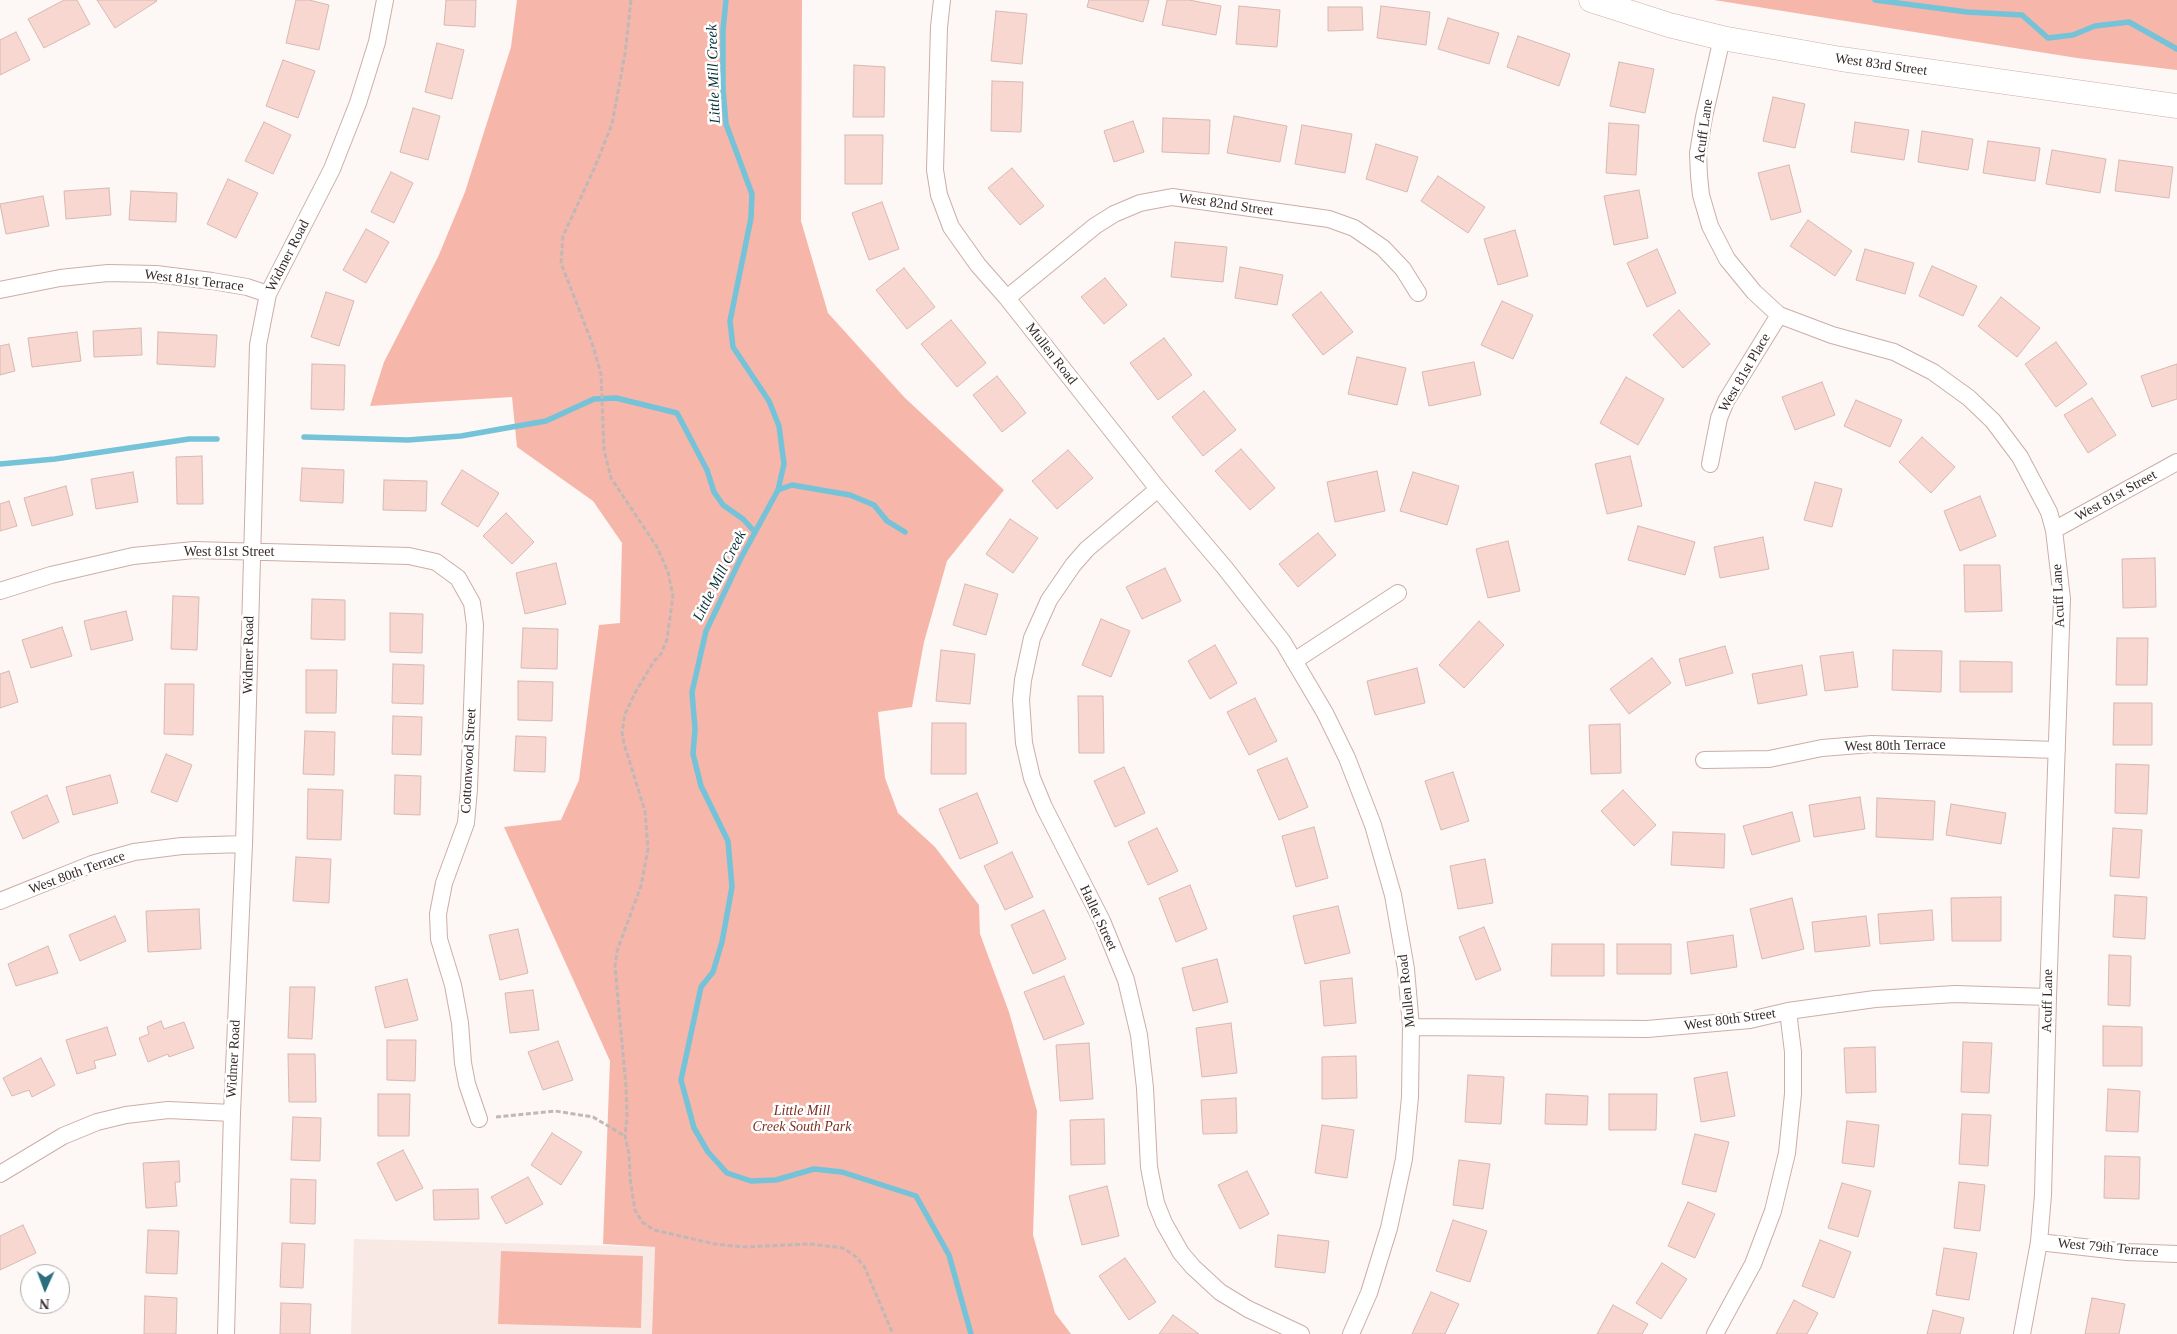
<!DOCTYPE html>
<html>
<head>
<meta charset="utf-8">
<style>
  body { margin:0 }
  #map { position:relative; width:2177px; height:1334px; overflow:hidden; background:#fdf7f5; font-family:Georgia,serif }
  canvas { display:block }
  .north { position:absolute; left:20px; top:1264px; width:50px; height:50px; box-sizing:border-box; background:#fff; border:1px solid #afaaa9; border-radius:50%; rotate:182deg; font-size:14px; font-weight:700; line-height:20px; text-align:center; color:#362a28 }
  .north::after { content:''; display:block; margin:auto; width:18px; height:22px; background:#2a6e7f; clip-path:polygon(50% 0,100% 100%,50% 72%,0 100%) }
</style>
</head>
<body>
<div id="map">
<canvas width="2177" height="1334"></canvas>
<div class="north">N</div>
</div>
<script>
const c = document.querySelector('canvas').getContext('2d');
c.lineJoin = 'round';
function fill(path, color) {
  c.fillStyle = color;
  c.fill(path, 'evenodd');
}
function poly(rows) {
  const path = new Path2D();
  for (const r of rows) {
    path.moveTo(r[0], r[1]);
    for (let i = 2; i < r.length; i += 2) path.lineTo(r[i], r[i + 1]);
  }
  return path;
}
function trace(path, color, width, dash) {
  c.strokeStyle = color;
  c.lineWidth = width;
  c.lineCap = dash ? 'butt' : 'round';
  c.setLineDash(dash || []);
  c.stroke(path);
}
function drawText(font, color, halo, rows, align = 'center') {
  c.font = font + ' Georgia,serif';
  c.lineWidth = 5;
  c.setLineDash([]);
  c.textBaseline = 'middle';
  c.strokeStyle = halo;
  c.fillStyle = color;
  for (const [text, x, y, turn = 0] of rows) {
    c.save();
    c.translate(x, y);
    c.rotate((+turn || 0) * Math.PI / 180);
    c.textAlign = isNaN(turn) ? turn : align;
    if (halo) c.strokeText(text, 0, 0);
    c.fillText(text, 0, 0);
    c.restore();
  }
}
const built = poly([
  [354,1239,655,1247,652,1334,351,1334]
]);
const green = poly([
  [517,0,802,0,801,221,828,313,905,398,1004,490,947,561,924,642,912,707,878,712,885,778,898,813,935,847,979,905,980,934,1009,1012,1037,1111,1033,1235,1055,1313,1071,1334,652,1334,655,1247,603,1244,610,1061,504,827,561,820,579,780,599,625,620,623,622,543,593,501,517,447,512,397,370,406,384,362,438,257,465,192,511,47],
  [1714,0,2177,0,2177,70,2077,58],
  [501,1251,643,1256,641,1328,498,1324]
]);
const stream = poly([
  [726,0,723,30,723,89,726,124,752,194,751,218,730,321,733,347,769,401,779,426,784,464,778,490,741,558,706,631,692,692,695,729,693,754,701,786,728,841,732,887,722,942,713,972,701,987,681,1080,694,1128,708,1152,727,1173,751,1181,776,1180,814,1169,842,1172,916,1196,949,1255,971,1334],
  [1875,0,1967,12,2022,15,2048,38,2073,35,2095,26,2129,22,2177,49],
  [304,437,408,440,461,436,546,421,594,399,616,398,677,413,707,470,714,492,723,505,743,519,755,532],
  [0,464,55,459,189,439,217,439],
  [778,490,792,485,850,495,874,505,887,521,905,532]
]);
const building = poly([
  [64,0,77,0,90,24,44,48,28,19,64,0],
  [97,0,156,0,157,1,115,28,97,0],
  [296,0,309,0,329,5,319,50,286,43,296,0],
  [446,0,476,0,475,27,444,25,446,0],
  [1089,0,1149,0,1143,22,1087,7,1089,0],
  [1167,0,1189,0,1221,6,1216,35,1162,25,1167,0],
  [1239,6,1280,10,1277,47,1236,44,1239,6],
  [1381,6,1430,12,1426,45,1377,38,1381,6],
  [1328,7,1362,7,1363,30,1328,31,1328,7],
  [996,11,1027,14,1022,64,991,61,996,11],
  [1448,18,1499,33,1489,64,1438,49,1448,18],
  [16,32,30,60,0,75,0,40,16,32],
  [1518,36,1570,54,1559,86,1507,67,1518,36],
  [437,43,464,50,452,99,425,92,437,43],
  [283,60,315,71,298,118,266,106,283,60],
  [1619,62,1654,69,1645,113,1610,106,1619,62],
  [854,65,885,67,884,117,853,117,854,65],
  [992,81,1023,82,1021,132,991,131,992,81],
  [1773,97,1805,104,1795,148,1763,141,1773,97],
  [413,108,440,116,428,160,400,152,413,108],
  [1234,116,1287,126,1280,162,1227,153,1234,116],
  [1163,118,1210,120,1209,154,1162,152,1163,118],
  [1133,121,1144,152,1114,162,1104,131,1133,121],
  [264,122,291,135,273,174,245,161,264,122],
  [1855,122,1909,130,1904,160,1851,152,1855,122],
  [1609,123,1639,125,1636,175,1606,173,1609,123],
  [1302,125,1352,134,1345,173,1295,164,1302,125],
  [1922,131,1973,139,1968,170,1918,162,1922,131],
  [845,135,883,135,882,184,845,184,845,135],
  [1988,141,2040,148,2035,181,1983,173,1988,141],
  [1376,144,1418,157,1407,192,1366,179,1376,144],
  [2052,150,2106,159,2100,193,2046,184,2052,150],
  [2119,160,2173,167,2169,198,2115,191,2119,160],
  [1789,165,1801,212,1771,220,1758,173,1789,165],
  [1012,168,1044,206,1020,225,988,188,1012,168],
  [391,172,413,183,394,223,371,212,391,172],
  [1438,176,1485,207,1468,233,1421,201,1438,176],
  [228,179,258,193,236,238,207,224,228,179],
  [109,188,111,215,66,219,64,191,109,188],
  [1639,190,1648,238,1614,245,1604,196,1639,190],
  [131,191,177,193,176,222,129,220,131,191],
  [43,196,49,226,6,234,0,204,43,196],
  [882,202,899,249,869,260,852,213,882,202],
  [1808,220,1852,251,1835,276,1790,246,1808,220],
  [366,229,389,242,366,283,343,270,366,229],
  [1515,230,1528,276,1498,285,1484,239,1515,230],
  [1175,242,1227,247,1223,282,1171,277,1175,242],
  [1657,249,1676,293,1647,307,1627,263,1657,249],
  [1865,249,1914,263,1905,294,1856,280,1865,249],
  [1932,266,1977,286,1963,316,1919,296,1932,266],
  [1240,267,1283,275,1277,305,1235,298,1240,267],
  [904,268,935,307,907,329,876,290,904,268],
  [1105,278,1127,305,1104,324,1081,297,1105,278],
  [326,292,354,301,339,346,311,337,326,292],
  [1321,292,1353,332,1323,355,1292,315,1321,292],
  [2001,297,2040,328,2017,357,1978,326,2001,297],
  [1502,301,1533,315,1513,359,1481,345,1502,301],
  [1679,310,1710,344,1683,368,1653,335,1679,310],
  [951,320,986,363,957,387,921,344,951,320],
  [141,328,142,355,94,357,93,331,141,328],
  [77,332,81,361,32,367,28,338,77,332],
  [158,332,217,335,215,367,157,364,158,332],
  [1164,338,1192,375,1158,400,1130,363,1164,338],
  [2056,342,2087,384,2056,407,2025,364,2056,342],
  [9,344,15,371,0,375,0,346,9,344],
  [1357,357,1406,368,1397,405,1348,394,1357,357],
  [1474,362,1481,395,1429,406,1422,372,1474,362],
  [312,364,345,365,344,410,311,409,312,364],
  [2177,364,2177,399,2152,407,2141,376,2177,364],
  [997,376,1026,413,1002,432,973,395,997,376],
  [1626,377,1664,399,1638,445,1600,423,1626,377],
  [1822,382,1835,415,1795,430,1782,397,1822,382],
  [1204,391,1236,430,1203,456,1172,417,1204,391],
  [2092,398,2116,435,2088,453,2064,415,2092,398],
  [1856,400,1902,420,1890,447,1844,426,1856,400],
  [1922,437,1955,467,1931,493,1899,462,1922,437],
  [1241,449,1275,488,1250,510,1215,471,1241,449],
  [1068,450,1093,478,1057,509,1032,481,1068,450],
  [202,456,203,504,177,504,176,457,202,456],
  [1630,456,1642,506,1607,514,1595,464,1630,456],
  [302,468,344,470,343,503,300,501,302,468],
  [462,470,499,493,478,527,441,504,462,470],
  [1377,471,1385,511,1335,522,1327,482,1377,471],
  [133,472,138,502,96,509,91,479,133,472],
  [1413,472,1459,486,1447,525,1400,511,1413,472],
  [384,480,427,481,426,511,383,510,384,480],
  [1815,482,1842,489,1832,527,1804,520,1815,482],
  [66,486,73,515,32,526,24,498,66,486],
  [1980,496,1996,536,1960,551,1944,511,1980,496],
  [9,501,17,526,0,531,0,504,9,501],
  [506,513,534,542,512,564,483,536,506,513],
  [1010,519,1038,538,1013,573,986,554,1010,519],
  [1638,526,1695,542,1685,575,1628,560,1638,526],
  [1318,533,1336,555,1298,587,1279,564,1318,533],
  [1763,537,1769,569,1720,578,1714,547,1763,537],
  [1508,541,1520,591,1488,598,1476,549,1508,541],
  [2155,558,2156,607,2123,608,2122,559,2155,558],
  [556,563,566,604,525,614,516,573,556,563],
  [1964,565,2000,565,2002,611,1965,612,1964,565],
  [1165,568,1181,601,1142,619,1126,587,1165,568],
  [965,584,998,594,986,635,953,625,965,584],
  [173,596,199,597,197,650,171,649,173,596],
  [312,599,345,600,345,640,311,639,312,599],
  [126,611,133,640,91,650,84,621,126,611],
  [390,613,423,614,422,653,390,652,390,613],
  [1101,619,1130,631,1111,677,1082,665,1101,619],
  [1479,621,1504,645,1464,688,1439,665,1479,621],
  [62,627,72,656,31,668,22,640,62,627],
  [523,628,558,629,557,669,521,668,523,628],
  [2117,638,2148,638,2147,685,2116,685,2117,638],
  [1215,645,1237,683,1210,699,1188,661,1215,645],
  [1725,646,1733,673,1686,686,1679,659,1725,646],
  [941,650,975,654,970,704,936,701,941,650],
  [1893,650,1942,651,1941,692,1892,690,1893,650],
  [1853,652,1858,687,1825,691,1820,656,1853,652],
  [1652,658,1671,683,1629,714,1610,689,1652,658],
  [1960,661,2012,662,2012,692,1960,692,1960,661],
  [393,664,424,665,423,704,392,703,393,664],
  [1802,665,1807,695,1758,704,1752,674,1802,665],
  [1417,668,1425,703,1375,715,1367,681,1417,668],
  [306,670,337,670,336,713,306,713,306,670],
  [9,671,18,702,0,708,0,674,9,671],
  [518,681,553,682,552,721,518,720,518,681],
  [165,684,194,684,193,735,164,734,165,684],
  [1078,696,1103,696,1104,753,1079,753,1078,696],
  [1255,698,1277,741,1249,755,1227,712,1255,698],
  [2114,703,2152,703,2152,745,2113,745,2114,703],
  [393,716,422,717,421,755,392,754,393,716],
  [932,723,966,723,966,774,931,774,932,723],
  [1620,724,1621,773,1591,774,1589,725,1620,724],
  [305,731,335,732,334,775,303,774,305,731],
  [516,736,546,737,545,772,514,771,516,736],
  [166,754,192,765,177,802,151,792,166,754],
  [1287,758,1308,807,1279,820,1257,770,1287,758],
  [2116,764,2149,765,2147,814,2115,813,2116,764],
  [1124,767,1145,813,1115,827,1094,781,1124,767],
  [1453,772,1469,821,1441,830,1425,781,1453,772],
  [110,775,118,803,73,815,66,787,110,775],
  [395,775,421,776,420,815,394,814,395,775],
  [308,789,343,790,341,840,307,839,308,789],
  [1623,790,1656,825,1634,846,1601,811,1623,790],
  [977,793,998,843,960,859,939,809,977,793],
  [47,795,59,822,23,839,11,812,47,795],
  [1860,797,1865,829,1814,837,1809,805,1860,797],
  [1877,798,1935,801,1933,840,1876,837,1877,798],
  [1951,804,2006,813,2001,844,1946,835,1951,804],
  [1792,812,1800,841,1752,855,1743,826,1792,812],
  [1314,827,1328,878,1296,887,1282,836,1314,827],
  [1157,828,1178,871,1148,885,1128,842,1157,828],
  [2113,828,2142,830,2139,878,2110,876,2113,828],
  [1673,832,1725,834,1724,868,1671,865,1673,832],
  [1012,852,1033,897,1005,910,984,866,1012,852],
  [296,857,331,859,329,903,293,901,296,857],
  [1485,859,1493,903,1458,909,1450,866,1485,859],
  [1190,885,1207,929,1176,942,1159,898,1190,885],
  [2115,895,2147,897,2145,939,2113,937,2115,895],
  [2001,897,2001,941,1952,941,1951,898,2001,897],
  [1792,898,1804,949,1762,959,1750,909,1792,898],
  [1338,906,1350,953,1305,964,1293,916,1338,906],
  [199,909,201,949,148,952,146,911,199,909],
  [1044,910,1066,959,1033,974,1011,925,1044,910],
  [1932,910,1934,940,1880,944,1878,914,1932,910],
  [115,916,126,941,80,961,69,935,115,916],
  [1866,916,1870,946,1815,952,1812,922,1866,916],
  [1484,927,1501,970,1476,980,1459,937,1484,927],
  [518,929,528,973,500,980,489,935,518,929],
  [1733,935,1737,967,1691,974,1687,942,1733,935],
  [1552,944,1604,944,1604,976,1551,976,1552,944],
  [1617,944,1671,944,1671,974,1617,974,1617,944],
  [48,946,58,973,16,986,8,964,48,946],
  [2109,955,2131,956,2130,1006,2108,1005,2109,955],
  [1217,959,1228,1002,1193,1011,1182,968,1217,959],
  [1064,976,1084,1024,1044,1040,1024,992,1064,976],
  [1352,978,1356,1023,1324,1026,1320,981,1352,978],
  [407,979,418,1020,385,1028,375,987,407,979],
  [290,987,315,987,312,1039,288,1038,290,987],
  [533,990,539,1030,510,1033,505,993,533,990],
  [161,1021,164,1029,184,1022,194,1048,169,1057,168,1054,148,1062,139,1038,149,1034,147,1027,161,1021],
  [1231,1023,1237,1073,1202,1077,1196,1028,1231,1023],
  [2103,1026,2142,1027,2142,1066,2103,1066,2103,1026],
  [107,1027,116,1055,94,1061,96,1068,77,1074,66,1040,107,1027],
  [387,1040,416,1040,415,1081,387,1080,387,1040],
  [558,1041,573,1080,543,1090,528,1052,558,1041],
  [1963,1042,1992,1043,1989,1093,1961,1092,1963,1042],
  [1089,1043,1093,1099,1060,1101,1056,1045,1089,1043],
  [1875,1047,1876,1092,1846,1093,1844,1048,1875,1047],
  [288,1054,315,1054,316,1102,289,1102,288,1054],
  [1356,1056,1357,1098,1322,1099,1322,1057,1356,1056],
  [41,1058,55,1085,32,1097,29,1090,12,1096,3,1078,41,1058],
  [1727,1072,1735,1116,1701,1122,1694,1078,1727,1072],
  [1468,1075,1504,1077,1501,1124,1465,1122,1468,1075],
  [2108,1089,2140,1091,2138,1132,2106,1131,2108,1089],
  [378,1094,410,1094,409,1136,378,1136,378,1094],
  [1546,1094,1588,1096,1587,1125,1545,1124,1546,1094],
  [1609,1094,1657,1094,1656,1130,1609,1130,1609,1094],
  [1236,1098,1237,1133,1203,1134,1201,1100,1236,1098],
  [1962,1114,1991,1115,1988,1166,1959,1164,1962,1114],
  [293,1117,321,1118,320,1161,291,1160,293,1117],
  [1104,1119,1105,1164,1071,1165,1070,1120,1104,1119],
  [1847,1121,1879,1125,1874,1167,1842,1163,1847,1121],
  [1322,1125,1354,1130,1347,1178,1315,1173,1322,1125],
  [552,1133,582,1152,561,1185,531,1165,552,1133],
  [1695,1134,1729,1142,1716,1192,1682,1184,1695,1134],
  [403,1150,423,1188,396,1201,377,1163,403,1150],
  [2105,1156,2140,1157,2139,1199,2104,1198,2105,1156],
  [1459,1160,1490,1164,1483,1209,1453,1205,1459,1160],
  [179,1161,180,1182,175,1182,177,1206,146,1208,143,1163,179,1161],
  [1247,1171,1269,1214,1240,1229,1218,1185,1247,1171],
  [528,1177,543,1204,506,1224,491,1197,528,1177],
  [291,1179,316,1180,315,1224,290,1223,291,1179],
  [1959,1182,1985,1185,1980,1231,1954,1228,1959,1182],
  [1842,1183,1871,1191,1858,1237,1828,1228,1842,1183],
  [1107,1186,1119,1236,1082,1245,1069,1196,1107,1186],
  [478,1189,479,1219,434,1220,433,1190,478,1189],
  [1688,1202,1715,1214,1695,1258,1668,1246,1688,1202],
  [1453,1220,1487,1231,1470,1282,1436,1271,1453,1220],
  [23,1225,36,1253,0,1270,0,1236,23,1225],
  [148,1230,179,1231,177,1274,146,1273,148,1230],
  [1278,1235,1329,1241,1325,1273,1275,1267,1278,1235],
  [1820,1240,1851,1252,1834,1298,1802,1286,1820,1240],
  [282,1243,305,1244,303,1288,280,1287,282,1243],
  [1944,1248,1977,1253,1969,1300,1936,1295,1944,1248],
  [1125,1258,1156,1302,1129,1320,1099,1276,1125,1258],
  [1662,1263,1687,1279,1661,1319,1636,1303,1662,1263],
  [1431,1292,1459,1304,1445,1334,1412,1334,1431,1292],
  [145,1296,177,1298,176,1334,144,1334,145,1296],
  [2092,1298,2125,1304,2119,1334,2085,1334,2092,1298],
  [1794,1300,1818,1313,1807,1334,1776,1334,1794,1300],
  [281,1303,311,1304,310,1334,280,1334,281,1303],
  [1613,1305,1648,1324,1642,1334,1597,1334,1613,1305],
  [1933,1310,1964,1318,1960,1334,1927,1334,1933,1310],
  [1173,1315,1199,1334,1159,1334,1173,1315]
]);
const path = poly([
  [631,0,625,54,612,124,594,169,563,236,561,263,592,343,601,374,604,450,611,478,657,547,668,572,673,596,667,639,661,654,654,661,635,693,625,714,622,732,624,744,645,811,648,849,641,886,617,951,615,966,626,1087,627,1117,625,1136,629,1154,630,1178,635,1210,642,1222,654,1230,715,1244,742,1247,810,1244,843,1248,855,1256,864,1266,893,1334],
  [496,1117,555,1111,593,1117,625,1136]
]);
const street = poly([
  [942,0,939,27,935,170,939,195,951,227,978,265,1007,298,1158,489,1225,568,1283,642,1325,713,1347,758,1373,825,1393,895,1406,969,1411,1027,1410,1097,1404,1159,1389,1228,1369,1293,1351,1334],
  [1722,38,1704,117,1698,153,1699,176,1701,195,1710,226,1727,259,1754,292,1779,315,1832,335,1894,352,1933,372,1969,398,1993,421,2020,457,2049,512,2054,530,2062,599,2048,997,2043,1195,2039,1242,2022,1334],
  [0,290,60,278,108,273,156,274,212,281,247,287,268,294],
  [1007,298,1095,226,1114,214,1140,203,1172,197,1329,219,1354,228,1383,248,1403,269,1418,293],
  [1710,464,1719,418,1726,401,1779,315],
  [1158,489,1087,549,1073,565,1049,600,1032,638,1023,680,1021,700,1024,743,1032,778,1044,807,1102,921,1126,980,1139,1035,1145,1088,1149,1167,1156,1203,1164,1223,1181,1253,1193,1267,1220,1292,1248,1309,1301,1334],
  [2054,530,2177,462],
  [0,591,51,575,133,556,194,550,409,556,436,562,458,578,472,603,475,625,469,789,466,823,444,883,438,914,439,939,453,985,460,1023,463,1063,467,1084,479,1119],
  [1294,661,1398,593],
  [1704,760,1769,759,1822,748,1872,744,2057,750],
  [0,901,92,864,134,852,182,846,244,844],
  [1411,1027,1647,1029,1750,1020,1788,1011,1875,999,1955,994,2048,997],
  [0,1174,63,1136,97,1122,126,1115,168,1110,232,1113],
  [2039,1242,2127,1252,2177,1254],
  [226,1334,232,1113,244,844,258,345,268,294,332,169,358,103,377,42,385,0],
  [1715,1334,1753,1264,1773,1211,1787,1153,1793,1094,1793,1052,1788,1011]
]);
const secondary = poly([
  [1591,0,1669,25,1722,38,1841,59,2177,106]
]);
const streetNames = [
  ["West 83rd Street",1881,65,8],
  ["Acuff Lane",1704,131,-82],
  ["West 82nd Street",1226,205,8],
  ["Widmer Road",288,256,-63],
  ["West 81st Terrace",194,281,7],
  ["Mullen Road",1051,354,52],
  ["West 81st Place",1745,373,-60],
  ["West 81st Street",2116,496,-29],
  ["West 81st Street",229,552],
  ["Acuff Lane",2059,596,-93],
  ["Widmer Road",249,655,-89],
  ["West 80th Terrace",1895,746,-1],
  ["Cottonwood Street",469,761,-87],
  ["West 80th Terrace",77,873,-20],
  ["Hallet Street",1098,918,65],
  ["Mullen Road",1407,991,-96],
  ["Acuff Lane",2048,1001,-89],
  ["West 80th Street",1730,1020,-8],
  ["Widmer Road",234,1059,-87],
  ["West 79th Terrace",2108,1248,5]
];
const parkNames = [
  ["Little Mill",802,1111],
  ["Creek South Park",802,1127]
];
const waterNames = [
  ["Little Mill Creek",714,74,-92],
  ["Little Mill Creek",720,576,-63]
];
fill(built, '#f9e9e5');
fill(green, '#f6b7aa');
trace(stream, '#74c3d8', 5.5);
fill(building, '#f7d7d0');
trace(building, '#d8b9b2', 1);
trace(street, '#ccaea7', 18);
trace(secondary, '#ccaea7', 25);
trace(path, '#c0b8b6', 3, [5, 2.5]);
trace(street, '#fff', 16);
trace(secondary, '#fff', 24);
drawText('14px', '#362a28', '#fff', streetNames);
drawText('italic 14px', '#7c2d1f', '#fff', parkNames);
drawText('italic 15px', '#072f38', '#fff', waterNames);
</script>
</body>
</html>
